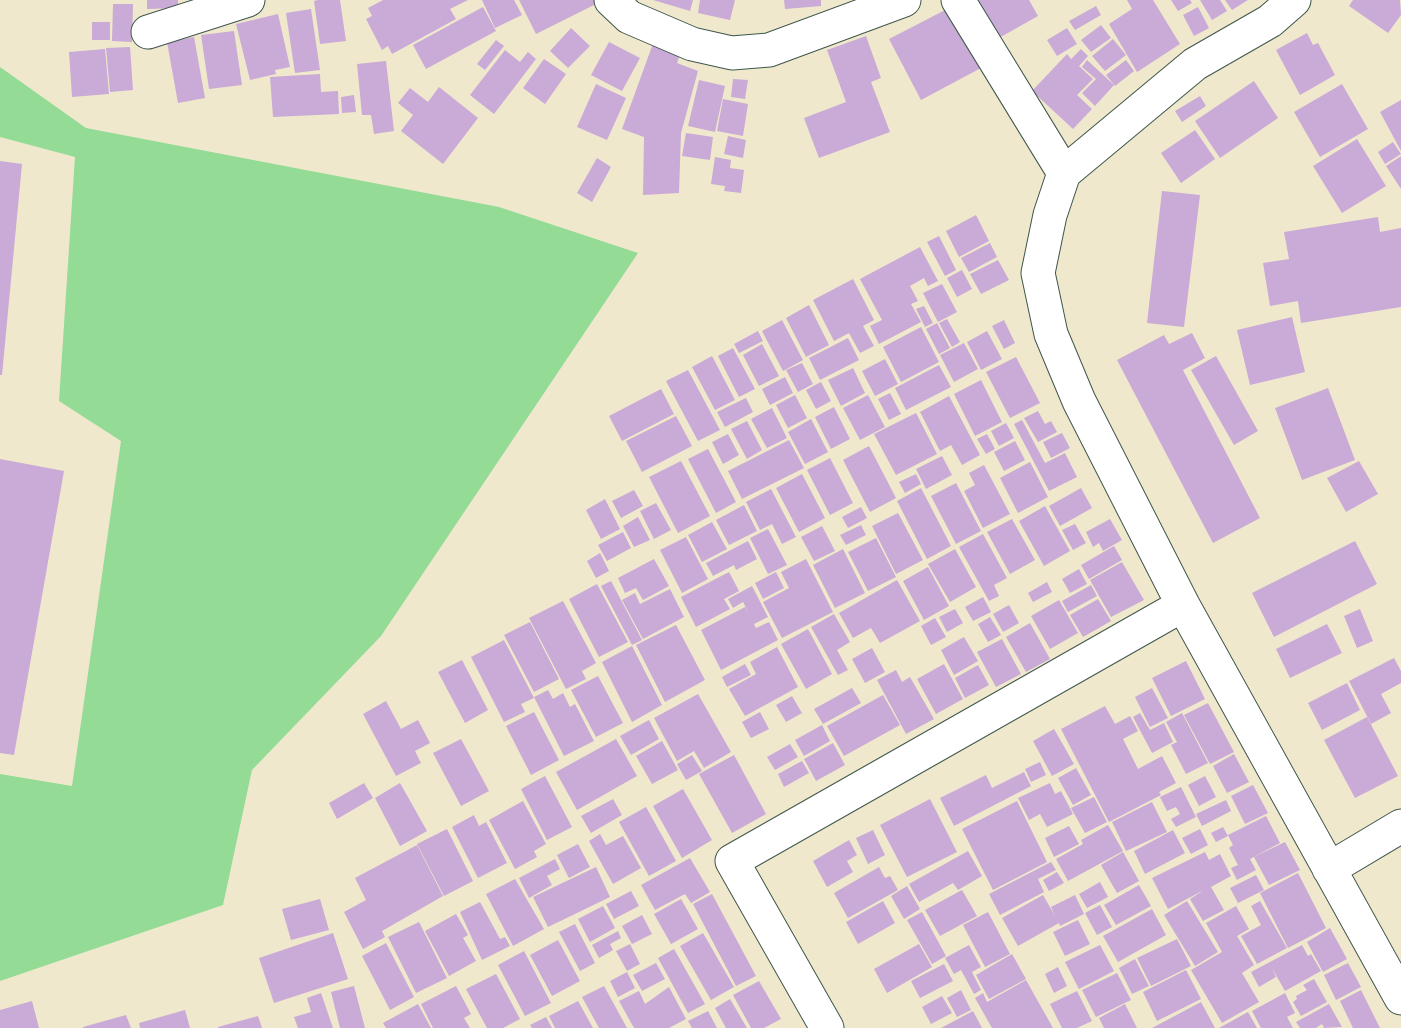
<!DOCTYPE html>
<html>
<head>
<meta charset="utf-8">
<style>
  body { margin:0 }
  canvas { display:block; background:#efe8cd }
</style>
</head>
<body>
<canvas width="1401" height="1028"></canvas>
<script>
const c = document.querySelector('canvas').getContext('2d');
c.lineJoin = 'round';
function fill(path, color) {
  c.fillStyle = color;
  c.fill(path, 'evenodd');
}
function poly(rows) {
  const path = new Path2D();
  for (const r of rows) {
    path.moveTo(r[0], r[1]);
    for (let i = 2; i < r.length; i += 2) path.lineTo(r[i], r[i + 1]);
  }
  return path;
}
function trace(path, color, width, dash) {
  c.strokeStyle = color;
  c.lineWidth = width;
  c.lineCap = dash ? 'butt' : 'round';
  c.setLineDash(dash || []);
  c.stroke(path);
}
const green = poly([
  [0,67,86,128,499,207,638,253,381,636,252,770,223,905,0,981,0,774,72,786,121,441,59,401,75,157,0,137]
]);
const building = poly([
  [147,0,178,0,178,8,147,9],
  [318,0,340,0,346,41,320,44,314,1],
  [383,0,468,0,450,9,456,19,392,54,388,46,382,50,366,19,372,16,368,8],
  [482,0,514,0,522,15,495,28],
  [519,0,594,0,596,4,536,34],
  [653,0,693,0,690,11],
  [700,0,735,0,730,20,698,13],
  [784,0,821,0,821,6,785,9],
  [977,0,1029,0,1038,16,999,38],
  [1127,0,1153,0,1180,44,1137,72,1109,24,1132,9],
  [1171,0,1190,0,1192,3,1178,11],
  [1200,0,1220,0,1227,11,1212,20],
  [1225,0,1248,0,1232,10],
  [1353,0,1400,0,1401,15,1388,33,1349,6],
  [113,4,133,4,132,42,112,41],
  [1096,6,1101,15,1075,30,1069,21],
  [483,7,496,31,426,69,413,45],
  [1198,7,1209,28,1194,36,1183,15],
  [949,8,981,68,921,100,889,39],
  [311,9,320,70,295,73,286,13],
  [278,14,290,67,275,70,276,74,250,80,236,24],
  [92,22,110,22,110,40,92,40],
  [1101,25,1111,38,1091,52,1081,40],
  [571,28,590,46,568,68,550,51],
  [1067,28,1077,44,1057,56,1047,40],
  [234,31,242,85,209,89,201,35],
  [1307,33,1313,45,1318,43,1335,75,1300,95,1276,50],
  [866,36,881,78,871,82,890,132,819,158,804,118,846,102,827,50],
  [194,37,205,98,178,103,167,42],
  [655,38,682,48,677,63,698,71,681,133,679,193,643,195,644,137,622,129],
  [1113,39,1126,55,1105,71,1092,56],
  [496,40,504,46,485,70,477,64],
  [609,42,640,58,622,91,591,75],
  [130,47,133,90,110,92,106,48],
  [105,49,109,94,72,97,69,52],
  [1081,49,1088,56,1079,66,1093,79,1077,95,1092,109,1073,129,1032,91,1067,54,1071,59],
  [505,50,520,62,528,52,536,59,494,114,470,95],
  [544,59,566,74,545,104,523,88],
  [1087,60,1114,85,1095,106,1082,93,1096,79,1082,67],
  [1126,60,1134,71,1115,86,1106,75],
  [386,61,394,131,374,134,371,115,362,115,357,64],
  [320,74,321,92,338,91,339,114,273,117,270,77],
  [733,79,748,80,745,99,731,97],
  [699,80,725,86,715,132,688,126],
  [1254,81,1278,118,1220,158,1195,121],
  [596,84,626,98,607,140,577,127],
  [1342,84,1368,129,1320,157,1294,112],
  [439,87,478,118,443,164,401,131,413,115,398,103,410,88,428,102],
  [354,95,356,112,342,113,341,97],
  [1200,96,1206,106,1182,122,1175,111],
  [723,99,748,104,743,136,717,131],
  [1401,100,1401,151,1380,112],
  [1195,130,1215,159,1181,183,1161,153],
  [686,133,713,137,710,160,682,156],
  [728,136,746,140,743,158,724,154],
  [1357,139,1386,186,1342,213,1313,166],
  [1393,142,1401,154,1385,164,1378,152],
  [1401,156,1401,189,1386,166],
  [715,157,731,160,730,168,744,170,741,193,724,191,725,186,711,184],
  [597,158,611,167,592,202,577,193],
  [0,161,22,164,2,375,0,375],
  [1162,191,1200,195,1184,327,1147,323],
  [976,215,989,241,959,257,946,231],
  [1378,217,1380,232,1401,228,1401,307,1301,323,1298,301,1270,306,1263,263,1289,259,1284,232],
  [939,236,956,270,945,276,927,242],
  [990,243,997,257,969,272,961,258],
  [920,247,938,281,928,286,924,278,910,286,918,301,911,304,921,322,879,344,870,326,882,320,860,279],
  [998,260,1009,280,981,294,970,274],
  [962,270,972,289,957,297,947,278],
  [853,279,874,320,863,326,874,346,860,353,849,333,834,341,813,300],
  [942,284,957,312,938,322,923,293],
  [809,305,829,345,806,357,786,318],
  [924,306,933,323,925,327,916,309],
  [1292,317,1305,372,1250,385,1237,330],
  [947,319,960,342,952,347,939,323],
  [782,320,803,360,783,371,762,331],
  [1004,320,1015,343,1004,349,992,326],
  [937,323,950,348,939,354,926,329],
  [921,327,939,362,901,382,883,347],
  [758,331,763,341,739,353,734,344],
  [987,331,1002,359,981,370,967,342],
  [1192,333,1205,358,1183,370,1260,518,1213,543,1117,360,1164,335,1169,344],
  [848,338,859,360,820,380,809,358],
  [964,343,978,369,954,382,940,355],
  [762,344,779,376,759,386,743,355],
  [733,348,755,389,739,397,718,356],
  [712,356,735,400,715,410,692,367],
  [1216,356,1258,431,1234,445,1191,370],
  [1016,357,1040,403,1010,418,986,372],
  [885,359,898,384,875,396,862,371],
  [802,363,813,384,798,392,786,370],
  [939,365,951,387,906,410,895,388],
  [853,368,865,393,841,406,828,380],
  [688,370,720,430,698,441,666,381],
  [785,377,793,393,770,405,762,389],
  [981,380,1002,422,975,436,954,394],
  [821,382,831,401,816,409,806,390],
  [1328,388,1355,460,1302,480,1275,408],
  [661,389,674,414,622,441,609,416],
  [890,393,901,414,889,420,878,399],
  [795,395,807,418,788,428,776,405],
  [868,395,885,427,860,440,843,408],
  [949,396,980,455,962,465,951,445,940,451,920,412],
  [746,398,753,412,725,427,717,412],
  [834,407,850,439,831,449,815,417],
  [772,408,787,438,767,448,751,419],
  [1038,411,1045,424,1051,421,1057,432,1038,442,1024,418],
  [916,413,937,454,896,475,874,434],
  [676,416,692,446,642,472,626,441],
  [811,419,828,452,805,464,788,432],
  [1022,420,1045,463,1065,453,1077,477,1049,491,1014,424],
  [747,421,762,450,747,459,731,429],
  [1006,423,1014,438,999,446,991,431],
  [1062,433,1070,448,1051,458,1043,442],
  [728,434,739,455,723,464,712,442],
  [987,434,995,449,986,454,977,439],
  [789,440,804,468,742,499,728,471],
  [1015,441,1025,460,1004,471,994,452],
  [869,446,896,498,870,512,843,460],
  [708,449,736,502,716,513,688,459],
  [942,456,952,475,926,489,916,469],
  [830,458,853,503,830,515,807,470],
  [0,459,64,471,14,755,0,753],
  [681,461,710,516,678,533,649,477],
  [1359,461,1378,494,1346,512,1327,478],
  [1030,462,1048,497,1018,513,1000,478],
  [984,465,1010,514,983,528,964,491,975,485,969,473],
  [802,474,825,518,799,532,776,488],
  [916,474,921,484,905,493,899,482],
  [956,483,981,531,956,544,931,496],
  [921,488,951,546,927,559,897,501],
  [1081,488,1092,508,1060,526,1049,506],
  [771,489,796,537,782,544,772,524,760,530,746,502],
  [634,490,643,506,621,518,612,501],
  [605,499,620,529,601,539,586,510],
  [656,503,671,530,654,539,640,511],
  [744,505,757,531,729,545,716,520],
  [1045,506,1070,551,1044,566,1019,521],
  [861,507,867,518,848,528,842,517],
  [898,513,923,560,896,574,872,526],
  [638,517,650,540,634,547,623,526],
  [1012,519,1035,560,1010,574,987,532],
  [1110,519,1122,540,1103,551,1099,543,1093,547,1086,532],
  [712,522,727,549,702,562,688,535],
  [1075,524,1086,543,1073,550,1062,530],
  [861,525,866,535,846,545,840,535],
  [822,526,835,551,814,561,801,537],
  [768,529,787,565,768,574,750,538],
  [623,532,631,548,607,561,598,545],
  [983,534,1007,578,994,585,999,596,989,601,959,547],
  [686,537,708,579,682,593,660,550],
  [876,538,896,577,868,591,848,552],
  [748,541,757,559,736,570,734,565,713,576,706,563],
  [1355,541,1377,584,1274,637,1252,593],
  [1114,546,1122,560,1089,579,1081,565],
  [843,549,865,593,835,608,813,565],
  [955,549,976,587,950,602,928,564],
  [600,553,609,571,596,578,587,561],
  [654,559,669,586,643,600,636,588,625,593,618,578],
  [806,559,833,612,782,638,763,602,789,588,781,572],
  [1122,562,1144,600,1111,617,1090,580],
  [928,567,949,606,924,620,903,581],
  [1079,569,1087,584,1070,593,1062,579],
  [729,572,739,591,724,599,730,609,696,627,681,597],
  [776,572,784,588,763,599,755,583],
  [897,580,920,621,880,643,871,628,853,638,839,613],
  [611,581,642,640,632,645,601,586],
  [1047,582,1052,592,1033,602,1028,593],
  [597,584,628,642,599,657,569,599],
  [1091,585,1097,596,1068,612,1062,601],
  [752,586,768,617,754,624,756,628,769,622,778,640,721,670,701,630,745,607,749,614,743,602,733,608,728,599],
  [670,589,684,617,643,639,622,600,635,593,640,604],
  [983,597,991,612,973,621,965,607],
  [1098,599,1111,621,1083,637,1070,615],
  [1059,600,1078,633,1050,649,1031,616],
  [563,601,596,663,582,671,586,679,566,689,529,618],
  [1009,605,1019,623,1003,632,993,614],
  [955,609,963,623,947,632,939,617],
  [1360,609,1373,641,1357,648,1344,616],
  [834,614,850,642,837,650,848,670,838,675,811,627],
  [990,617,1001,635,988,642,978,624],
  [935,618,946,637,931,645,921,626],
  [530,622,559,679,534,692,504,635],
  [1030,623,1050,659,1026,672,1006,637],
  [1327,624,1342,653,1290,678,1276,649],
  [676,625,705,680,665,702,636,645],
  [808,629,832,674,806,689,781,644],
  [964,637,978,661,954,675,941,650],
  [1002,639,1021,674,996,687,977,652],
  [504,640,534,698,521,704,525,712,504,722,471,657],
  [632,646,662,705,632,722,602,662],
  [777,647,798,687,745,716,729,689,756,674,750,662],
  [872,648,885,672,865,683,852,659],
  [1394,658,1401,671,1401,683,1381,694,1391,713,1371,724,1349,681],
  [462,660,488,710,465,723,438,672],
  [1186,661,1205,699,1171,716,1152,678],
  [745,664,751,675,727,687,722,677],
  [944,664,963,699,936,714,917,679],
  [978,665,989,685,965,698,955,678],
  [896,670,902,682,910,677,934,719,906,734,877,680],
  [598,676,623,723,596,737,571,690],
  [1347,683,1360,710,1322,730,1308,703],
  [852,688,861,703,823,724,814,709],
  [1152,688,1168,718,1150,727,1135,697],
  [548,690,553,699,563,693,570,707,575,704,594,741,564,756,534,697],
  [698,694,731,752,704,768,694,751,677,761,654,718],
  [883,695,900,725,844,756,827,726],
  [792,696,802,713,786,722,776,705],
  [386,701,401,729,418,720,430,743,415,751,421,763,396,776,363,714],
  [1208,703,1234,752,1210,764,1184,715],
  [1105,706,1115,724,1130,716,1138,731,1123,739,1138,769,1162,756,1176,783,1159,792,1161,795,1109,822,1061,729],
  [534,712,559,760,531,775,506,726],
  [760,712,769,729,751,738,742,722],
  [1140,713,1150,730,1164,723,1173,742,1152,753,1133,717],
  [1182,713,1208,763,1186,774,1171,745,1177,742,1166,722],
  [1367,717,1398,776,1355,798,1324,740],
  [649,720,659,739,631,755,620,736],
  [822,725,830,741,804,756,795,740],
  [1054,729,1074,764,1052,776,1033,741],
  [461,739,489,791,461,806,433,753],
  [616,739,637,776,577,810,556,772],
  [662,741,678,770,652,784,636,756],
  [833,743,845,765,816,781,804,759],
  [790,744,798,757,775,770,767,757],
  [1234,754,1249,782,1227,793,1213,766],
  [692,755,702,771,686,780,677,764],
  [734,755,766,814,732,833,699,774],
  [802,761,809,773,784,787,778,774],
  [1040,762,1046,775,1031,782,1025,769],
  [1076,768,1091,795,1073,805,1058,778],
  [1024,772,1031,786,954,826,940,798,986,775,992,788],
  [545,776,572,827,547,840,521,789],
  [1205,776,1216,797,1199,806,1188,785],
  [364,783,373,798,337,819,329,803],
  [400,783,427,831,400,846,375,798],
  [1050,783,1055,794,1061,791,1073,814,1047,827,1040,814,1029,820,1018,798],
  [1253,785,1268,813,1245,824,1231,796],
  [1181,787,1196,817,1176,827,1171,819,1180,814,1176,807,1167,811,1160,797],
  [683,789,712,840,682,858,653,806],
  [1094,797,1107,822,1085,833,1071,808],
  [613,799,622,815,591,833,581,816],
  [930,799,957,852,907,877,880,825],
  [1226,800,1231,811,1202,826,1196,814],
  [523,801,546,844,534,851,537,857,515,869,489,820],
  [1017,801,1047,862,993,890,962,829],
  [1152,802,1167,832,1126,851,1112,822],
  [646,807,676,861,649,876,619,822],
  [474,815,479,826,486,822,507,863,478,878,452,827],
  [1266,816,1280,843,1250,859,1256,870,1237,880,1231,868,1238,865,1229,848,1233,845,1228,835],
  [1108,825,1123,851,1068,881,1056,859,1083,844,1081,840],
  [1069,826,1079,844,1054,857,1045,838],
  [1223,827,1228,836,1216,842,1211,833],
  [447,829,473,881,444,896,417,844],
  [1200,829,1208,845,1191,854,1182,838],
  [873,830,885,855,868,864,856,838],
  [1173,830,1185,853,1145,874,1134,851],
  [600,834,606,845,623,836,641,868,613,884,589,841],
  [849,840,857,855,847,861,853,872,827,887,813,861],
  [1285,842,1300,870,1269,885,1254,857],
  [578,844,590,867,569,878,557,855],
  [417,845,443,896,382,931,385,937,363,949,344,912,366,900,355,878],
  [968,851,982,876,958,890,953,883,919,902,909,884],
  [1123,852,1139,881,1117,893,1101,865],
  [1205,852,1209,860,1220,854,1231,876,1211,887,1224,910,1203,921,1190,899,1204,890,1168,909,1152,878],
  [690,858,710,892,691,903,685,894,655,910,641,885],
  [555,859,560,869,547,876,552,885,529,898,519,878],
  [1051,862,1056,870,1038,879,1044,892,1000,915,989,894],
  [596,867,610,897,548,927,533,897],
  [879,867,885,878,890,876,898,890,848,918,834,893],
  [1057,872,1064,883,1049,891,1043,880],
  [1298,873,1326,928,1288,948,1260,893],
  [1256,875,1264,890,1238,903,1230,888],
  [515,879,544,929,513,946,486,894],
  [1100,882,1108,897,1087,908,1079,894],
  [1139,885,1151,906,1116,925,1104,905],
  [907,886,920,909,904,919,891,896],
  [962,890,977,916,940,936,925,910],
  [631,891,639,906,614,919,606,904],
  [712,894,756,976,736,986,693,904],
  [1043,895,1055,916,1051,907,1075,895,1084,914,1060,926,1059,923,1018,946,1002,918],
  [320,899,329,930,291,940,282,909],
  [681,899,698,929,671,944,654,914],
  [883,901,895,923,858,944,846,922],
  [1187,901,1218,952,1195,966,1164,915],
  [1260,901,1287,948,1257,964,1241,936,1261,925,1251,906],
  [480,902,500,939,505,937,510,946,482,960,460,912],
  [1100,905,1112,927,1097,935,1085,913],
  [603,906,615,928,590,942,578,919],
  [1236,906,1249,929,1237,936,1254,965,1242,973,1259,1002,1222,1023,1191,970,1222,952,1206,923],
  [1152,909,1166,935,1118,962,1103,936],
  [922,912,946,956,932,964,907,920],
  [988,912,1010,954,985,967,963,925],
  [456,914,468,935,463,938,476,961,449,976,425,931],
  [642,915,652,934,632,944,622,926],
  [1078,920,1090,944,1065,956,1053,932],
  [419,922,447,978,416,993,388,937],
  [575,924,595,963,580,971,559,932],
  [1330,928,1347,959,1323,972,1307,942],
  [618,931,621,938,610,944,613,950,599,958,592,945],
  [333,933,348,979,274,1003,259,958],
  [703,933,734,987,711,1000,680,946],
  [1177,939,1191,966,1151,986,1137,958],
  [558,940,580,981,552,996,530,955],
  [386,943,414,997,390,1010,362,956],
  [630,944,640,964,627,971,616,951],
  [919,944,932,967,887,993,874,969],
  [969,945,981,967,972,972,981,990,974,994,961,970,954,974,945,958],
  [1100,945,1114,971,1079,989,1065,962],
  [1302,945,1308,956,1311,954,1321,971,1285,991,1272,968,1276,977,1259,987,1251,972],
  [674,949,705,1004,688,1013,658,958],
  [524,951,551,1003,525,1016,498,965],
  [1012,954,1026,979,989,999,976,975],
  [1135,959,1149,986,1132,994,1119,968],
  [656,963,665,979,642,991,633,975],
  [1348,963,1361,987,1336,1000,1324,975],
  [944,964,953,981,920,998,911,981],
  [1058,967,1067,986,1054,993,1045,974],
  [1186,970,1201,999,1157,1021,1143,992],
  [627,972,635,988,618,997,610,981],
  [1117,973,1131,1000,1096,1017,1082,990],
  [496,974,520,1019,503,1028,487,1028,466,989],
  [1314,979,1327,1002,1301,1016,1293,1002,1297,999,1296,996,1307,990,1303,985],
  [1026,980,1053,1028,992,1028,975,998,983,993,987,1002],
  [759,981,781,1019,764,1028,751,1028,733,995],
  [354,986,365,1028,340,1028,331,992],
  [456,986,471,1014,464,1018,470,1028,433,1028,421,1004],
  [604,986,627,1028,599,1028,582,997],
  [669,987,686,1019,669,1028,634,1028,619,1001,639,991,645,1004],
  [961,990,971,1010,957,1017,947,998],
  [1361,990,1380,1028,1353,1028,1340,1001],
  [1077,991,1092,1021,1077,1028,1062,1028,1050,1004],
  [321,993,333,1028,298,1028,294,1017,311,1012,307,998],
  [1285,993,1295,1013,1287,1017,1293,1028,1261,1028,1252,1011],
  [942,996,952,1013,931,1024,922,1007],
  [730,999,747,1028,726,1028,715,1008],
  [32,1001,39,1028,0,1028,0,1010],
  [578,1001,593,1028,555,1028,549,1016],
  [1201,1002,1215,1028,1152,1028],
  [418,1004,431,1028,386,1028,383,1023],
  [1125,1004,1137,1028,1104,1028,1099,1018],
  [1329,1004,1342,1027,1324,1028,1322,1024,1316,1028,1300,1028,1296,1022],
  [185,1010,190,1028,140,1028,139,1023],
  [708,1011,717,1028,692,1028,688,1021],
  [973,1011,982,1028,941,1028],
  [1248,1012,1257,1028,1219,1028],
  [126,1015,131,1028,83,1028,83,1027],
  [258,1016,262,1028,218,1028,218,1027],
  [546,1017,552,1028,532,1028,530,1025]
]);
const minor = poly([
  [611,0,629,17,692,44,732,53,769,50,904,0],
  [958,0,1064,173],
  [1294,0,1270,21,1195,64,1064,173,1050,215,1038,273,1051,334,1079,401,1183,605,1401,998],
  [148,32,248,0],
  [1329,869,1401,826],
  [827,1028,732,861,1183,605]
]);
fill(green, '#94db95');
fill(building, '#caaad6');
trace(minor, '#3e574b', 35);
trace(minor, '#fff', 33);
</script>
</body>
</html>
